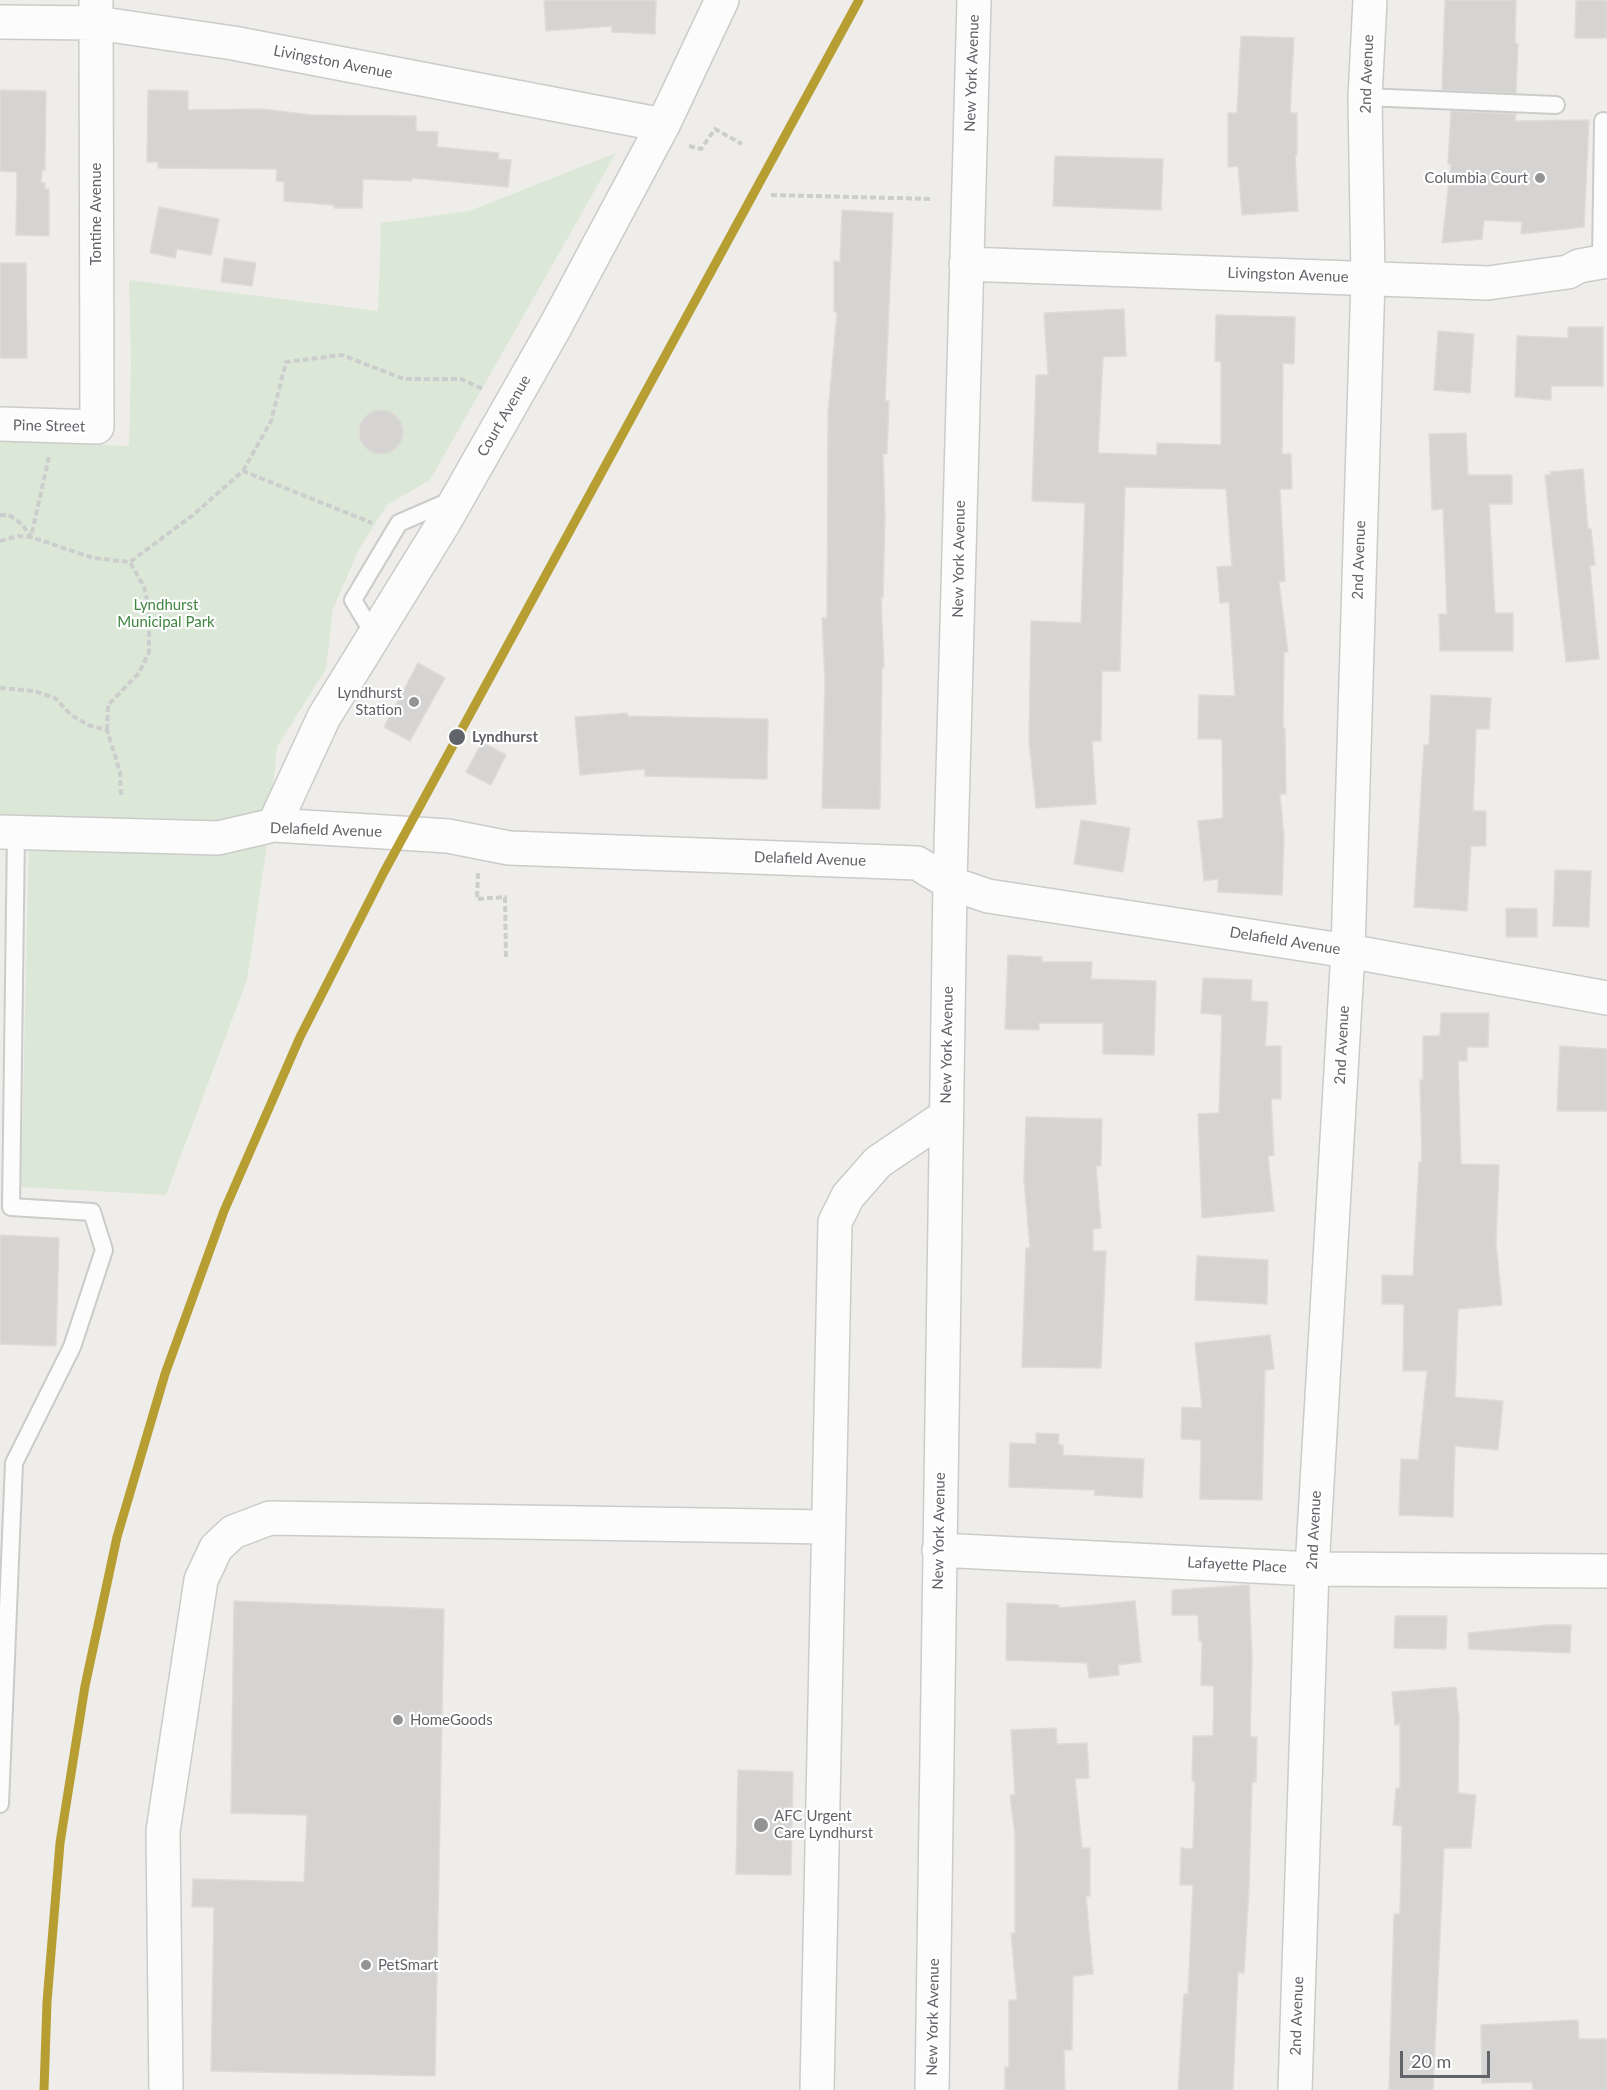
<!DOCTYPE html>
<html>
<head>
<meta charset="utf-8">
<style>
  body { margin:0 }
  #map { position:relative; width:1607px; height:2090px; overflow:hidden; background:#efedea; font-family:Lato,sans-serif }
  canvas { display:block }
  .scale { position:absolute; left:1400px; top:2051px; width:90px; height:27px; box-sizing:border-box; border:3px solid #606367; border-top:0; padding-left:8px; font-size:18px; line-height:21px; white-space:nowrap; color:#606367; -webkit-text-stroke:4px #fff; paint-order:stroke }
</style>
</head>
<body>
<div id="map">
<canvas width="1607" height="2090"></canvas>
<div class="scale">20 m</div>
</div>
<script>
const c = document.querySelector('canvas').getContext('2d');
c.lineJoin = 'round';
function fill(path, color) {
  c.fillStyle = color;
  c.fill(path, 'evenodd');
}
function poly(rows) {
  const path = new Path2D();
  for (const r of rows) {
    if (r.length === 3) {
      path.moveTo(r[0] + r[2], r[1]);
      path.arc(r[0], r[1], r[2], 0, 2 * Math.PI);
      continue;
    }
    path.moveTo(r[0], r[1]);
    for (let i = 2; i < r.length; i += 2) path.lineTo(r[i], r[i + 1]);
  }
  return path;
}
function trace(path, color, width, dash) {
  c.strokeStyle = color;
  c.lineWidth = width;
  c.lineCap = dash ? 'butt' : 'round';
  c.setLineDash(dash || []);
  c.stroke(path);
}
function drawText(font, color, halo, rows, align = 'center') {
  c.font = font + ' Lato,sans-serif';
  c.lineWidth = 4.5;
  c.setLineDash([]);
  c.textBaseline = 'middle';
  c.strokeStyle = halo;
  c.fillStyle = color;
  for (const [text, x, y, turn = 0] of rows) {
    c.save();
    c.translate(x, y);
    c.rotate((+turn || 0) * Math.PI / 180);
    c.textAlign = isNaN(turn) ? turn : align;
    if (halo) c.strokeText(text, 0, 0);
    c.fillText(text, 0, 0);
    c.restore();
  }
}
const green = poly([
  [616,153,430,480,387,505,359,549,333,609,326,669,277,747,267,845,247,980,166,1195,21,1187,29,835,0,834,0,441,129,446,131,362,129,280,378,311,381,223,469,211]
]);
const building = poly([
  [544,0,656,0,655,34,612,32,612,26,546,31,544,0],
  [1445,0,1516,0,1515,43,1518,44,1516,93,1442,90,1445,0],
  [1576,0,1607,0,1607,38,1575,38,1576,0],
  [1241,36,1294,38,1290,113,1297,113,1297,155,1295,155,1298,211,1242,215,1238,166,1228,167,1228,113,1237,113,1241,36],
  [0,90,46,91,45,170,42,170,41,182,45,183,45,189,49,189,49,236,16,235,17,172,0,171,0,90],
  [148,90,188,91,188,110,262,109,312,115,416,116,416,131,438,132,437,147,499,153,498,159,511,160,508,187,412,178,412,181,363,179,362,208,334,208,334,205,284,201,284,182,276,181,277,169,158,168,158,162,147,162,148,90],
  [1451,111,1516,114,1515,121,1589,120,1584,227,1521,234,1522,222,1484,220,1482,239,1442,243,1451,164,1448,164,1451,111],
  [1055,156,1163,159,1161,210,1053,206,1055,156],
  [159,207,219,219,211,255,177,249,175,258,150,253,159,207],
  [842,210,893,213,885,401,889,401,887,454,883,454,885,516,883,598,881,597,884,668,882,668,880,809,822,808,825,681,822,618,827,618,828,413,837,312,834,312,834,261,840,262,842,210],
  [224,258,256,263,252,286,221,282,224,258],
  [0,263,26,263,27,358,0,358,0,263],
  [1124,309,1126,356,1103,357,1098,453,1157,455,1157,443,1221,445,1221,362,1215,361,1216,315,1295,317,1294,364,1283,363,1282,454,1291,454,1292,489,1280,489,1285,581,1279,582,1288,652,1284,652,1283,728,1285,728,1286,794,1280,794,1284,838,1282,895,1218,892,1218,879,1204,881,1198,821,1223,818,1222,739,1198,739,1199,695,1235,696,1229,602,1220,603,1217,567,1232,566,1226,489,1125,487,1120,671,1102,671,1101,741,1092,741,1096,804,1036,808,1029,740,1031,621,1081,623,1085,503,1032,501,1036,375,1048,375,1044,313,1124,309],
  [1568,327,1603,327,1603,386,1551,386,1551,400,1515,397,1517,336,1568,338,1568,327],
  [1438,331,1474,334,1470,393,1434,390,1438,331],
  [381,432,22],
  [1466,433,1468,475,1512,475,1512,504,1489,504,1495,613,1513,613,1513,651,1440,651,1439,614,1447,614,1443,509,1432,510,1429,434,1466,433],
  [1583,469,1588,529,1591,529,1595,565,1590,566,1599,659,1566,662,1545,475,1551,475,1550,472,1583,469],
  [418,663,445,678,410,741,384,727,418,663],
  [1431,695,1491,698,1489,729,1476,729,1473,811,1486,811,1486,846,1471,846,1467,911,1414,907,1424,745,1429,745,1431,695],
  [627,713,628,716,768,719,767,779,645,776,645,769,580,775,575,717,627,713],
  [482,742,506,755,491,785,466,772,482,742],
  [1081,820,1130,828,1123,872,1074,864,1081,820],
  [1555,870,1591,871,1589,927,1553,926,1555,870],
  [1506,908,1537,909,1537,937,1506,937,1506,908],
  [1008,955,1042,957,1042,962,1092,962,1091,979,1156,981,1154,1055,1103,1054,1103,1023,1039,1023,1039,1030,1005,1029,1008,955],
  [1203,978,1252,980,1251,1001,1268,1002,1265,1046,1281,1046,1281,1099,1271,1099,1274,1155,1268,1156,1274,1211,1202,1218,1198,1114,1219,1113,1222,1015,1201,1013,1203,978],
  [1441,1013,1489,1013,1488,1047,1467,1047,1467,1061,1458,1061,1461,1164,1499,1165,1496,1243,1502,1305,1458,1309,1455,1397,1503,1401,1498,1450,1455,1446,1453,1517,1399,1515,1401,1459,1418,1460,1427,1371,1403,1371,1404,1304,1382,1304,1382,1275,1413,1276,1419,1162,1422,1162,1420,1080,1423,1080,1423,1036,1440,1036,1441,1013],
  [1560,1046,1607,1049,1607,1111,1557,1111,1560,1046],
  [1026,1117,1102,1119,1101,1166,1096,1166,1101,1228,1093,1229,1093,1251,1106,1251,1101,1368,1022,1367,1026,1248,1030,1248,1024,1179,1026,1117],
  [0,1235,59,1238,56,1346,0,1344,0,1235],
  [1197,1256,1268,1260,1267,1304,1195,1300,1197,1256],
  [1270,1335,1274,1369,1265,1370,1262,1500,1200,1499,1201,1440,1181,1439,1182,1407,1202,1408,1195,1343,1270,1335],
  [1036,1433,1059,1434,1058,1444,1063,1445,1063,1455,1144,1459,1142,1498,1094,1495,1095,1490,1009,1487,1010,1443,1036,1444,1036,1433],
  [1249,1585,1252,1658,1250,1737,1257,1737,1256,1782,1252,1782,1249,1888,1244,1973,1238,1972,1233,2090,1178,2090,1184,1994,1188,1994,1193,1885,1180,1885,1181,1848,1193,1849,1195,1781,1192,1781,1193,1736,1213,1736,1214,1686,1201,1685,1202,1641,1199,1641,1198,1615,1172,1615,1172,1590,1249,1585],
  [234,1601,444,1609,435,2076,211,2071,214,1907,192,1907,193,1879,304,1882,307,1815,231,1813,234,1601],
  [1135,1601,1141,1662,1118,1665,1119,1675,1089,1678,1087,1663,1006,1660,1007,1603,1059,1605,1059,1608,1135,1601],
  [1395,1616,1447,1616,1446,1649,1394,1648,1395,1616],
  [1547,1625,1571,1625,1570,1653,1469,1649,1468,1633,1547,1625],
  [1456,1687,1459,1719,1458,1793,1476,1795,1471,1848,1444,1848,1433,2090,1389,2090,1394,1914,1400,1914,1402,1826,1393,1825,1396,1788,1400,1788,1400,1724,1395,1725,1392,1692,1456,1687],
  [1056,1728,1057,1744,1087,1743,1089,1778,1075,1779,1082,1848,1090,1848,1090,1896,1086,1896,1093,1974,1073,1976,1072,2050,1064,2050,1065,2090,1005,2090,1005,2067,1009,2067,1009,2000,1017,2000,1011,1933,1015,1933,1015,1835,1010,1795,1015,1795,1011,1730,1056,1728],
  [738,1770,793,1772,791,1875,736,1874,738,1770],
  [1578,2020,1579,2039,1607,2039,1607,2090,1533,2090,1532,2082,1482,2083,1481,2025,1578,2020]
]);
const path = poly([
  [689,146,701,149,715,129,742,144],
  [771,195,933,199],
  [243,471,271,421,286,362,342,355,404,379,461,379,483,389],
  [0,515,9,515,22,524,31,537,93,558,130,562,193,515,243,471,372,523],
  [0,541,18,536,31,537,49,457],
  [0,688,34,691,55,698,71,715,88,725,107,730,120,772,121,797],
  [107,730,108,705,139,673,149,652,149,607,144,587,130,562],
  [478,873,477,899,505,897,506,959]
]);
const service = poly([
  [1365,97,1556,105],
  [1601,262,1603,121],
  [374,635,353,600,399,523,452,500],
  [0,1804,14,1463,72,1347,104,1250,92,1212,11,1207,16,832]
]);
const minor = poly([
  [0,22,96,23,233,43,663,125],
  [966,264,1488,283,1568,272,1579,266,1607,261],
  [0,424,97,427,96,2],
  [274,825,324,717,443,524,555,327,663,125,722,0],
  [0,832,218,838,274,825,448,836,509,848,917,863,950,883,988,896,1348,951,1607,998],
  [939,1550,1312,1569,1607,1571],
  [166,2090,163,1831,201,1580,216,1548,233,1532,270,1518,828,1527],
  [817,2090,835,1222,848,1196,878,1162,946,1116],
  [932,2090,950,883,974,0],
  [1295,2090,1312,1569,1348,951,1368,278,1365,97,1370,0]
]);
const rail1 = poly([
  [44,2090,47,2002,60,1843,85,1686,117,1537,165,1374,224,1211,300,1037,384,872,859,0]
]);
const markers = [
  [1540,178,6,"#929395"],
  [414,702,6,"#929395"],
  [457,737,9,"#606367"],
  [398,1720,6,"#929395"],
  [761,1825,8,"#929395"],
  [366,1965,6,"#929395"]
];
const streetNames = [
  ["Livingston Avenue",333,62,11],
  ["New York Avenue",972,73,-88],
  ["2nd Avenue",1367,74,-88],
  ["Tontine Avenue",96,214,-90],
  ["Livingston Avenue",1288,275,2],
  ["Court Avenue",504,416,-60],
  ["Pine Street",49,426,1],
  ["New York Avenue",959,559,-89],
  ["2nd Avenue",1359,560,-88],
  ["Delafield Avenue",326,830,2],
  ["Delafield Avenue",810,859,2],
  ["Delafield Avenue",1285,941,9],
  ["New York Avenue",947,1045,-89],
  ["2nd Avenue",1342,1045,-87],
  ["2nd Avenue",1314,1530,-87],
  ["New York Avenue",939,1531,-89],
  ["Lafayette Place",1237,1565,3],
  ["2nd Avenue",1297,2016,-88],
  ["New York Avenue",933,2017,-89]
];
const poiNames = [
  ["Columbia Court",1528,178,"right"],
  ["Lyndhurst",402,693,"right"],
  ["Station",402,710,"right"],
  ["HomeGoods",410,1720],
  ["AFC Urgent",774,1816],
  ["Care Lyndhurst",774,1833],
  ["PetSmart",378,1965]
];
const parkNames = [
  ["Lyndhurst",166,605],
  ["Municipal Park",166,622]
];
const stopNames = [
  ["Lyndhurst",472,737]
];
fill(green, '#dbe8d7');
fill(building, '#d6d4d3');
trace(building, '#dedcd9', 1.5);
trace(service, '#cbcbca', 20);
trace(minor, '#cbcbca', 36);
trace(path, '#cbcecd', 4, [6, 3]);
trace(service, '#fdfcfc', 16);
trace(minor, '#fdfcfc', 33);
trace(rail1, '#b79e33', 9);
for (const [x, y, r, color] of markers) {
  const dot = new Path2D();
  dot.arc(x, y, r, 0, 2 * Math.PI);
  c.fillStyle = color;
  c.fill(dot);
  trace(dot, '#fff', 2);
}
drawText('15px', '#606367', '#fff', streetNames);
drawText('15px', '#606367', '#fff', poiNames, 'left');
drawText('15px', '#418540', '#fff', parkNames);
drawText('bold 15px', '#606367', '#fff', stopNames, 'left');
</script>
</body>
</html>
